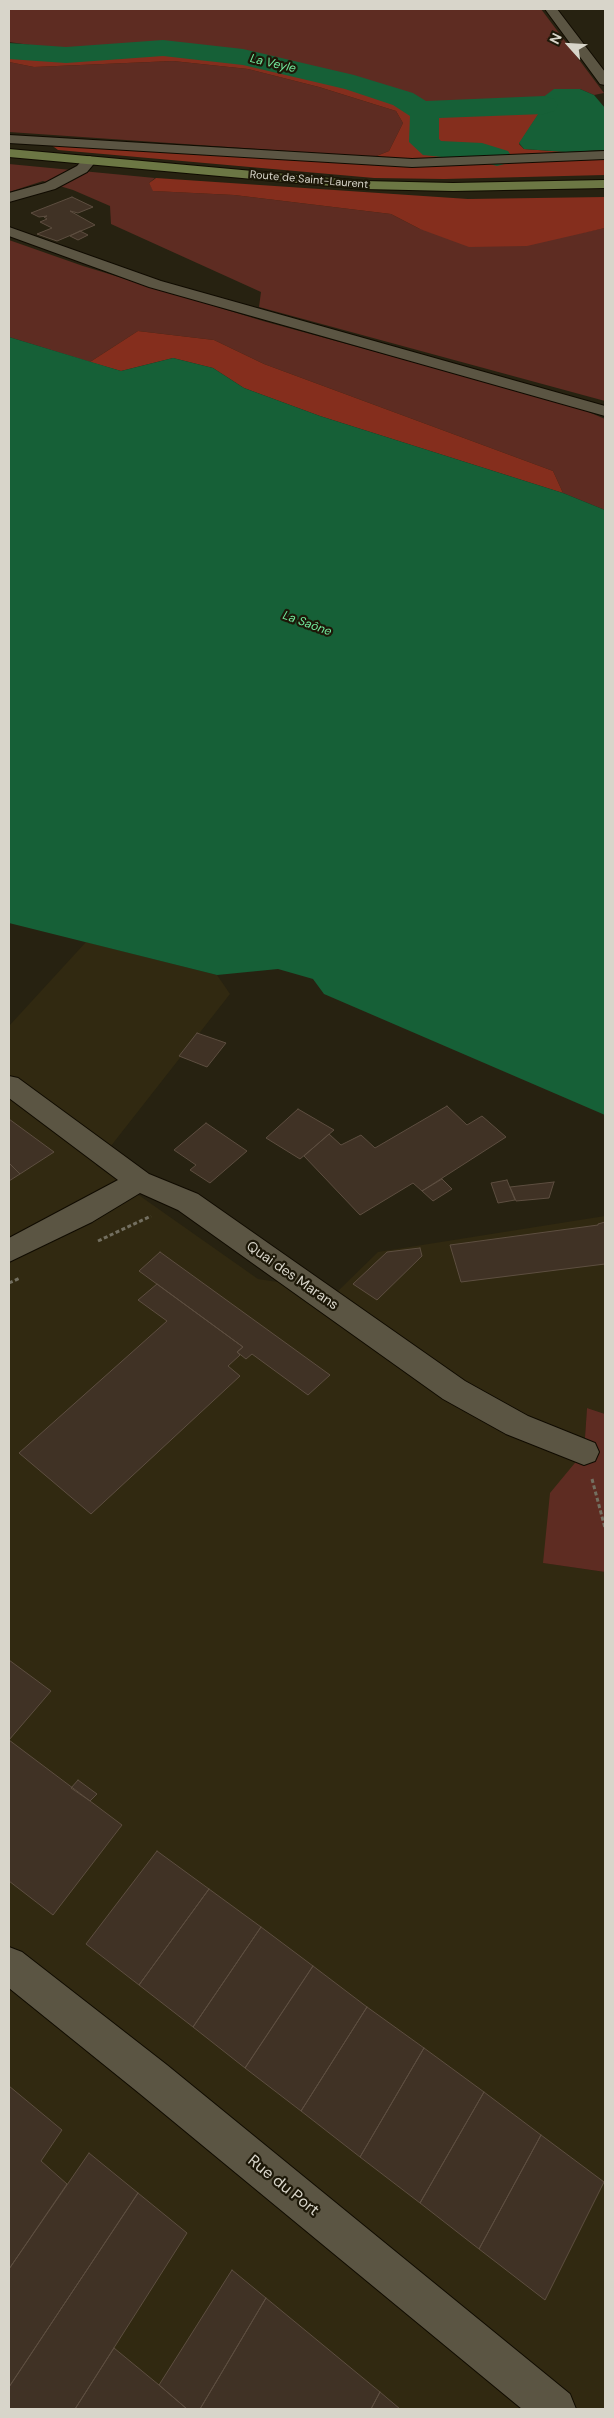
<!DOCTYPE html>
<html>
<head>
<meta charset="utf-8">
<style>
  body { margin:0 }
  #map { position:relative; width:614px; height:2418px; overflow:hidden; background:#272211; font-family:"DM Sans",sans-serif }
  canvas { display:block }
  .frame { position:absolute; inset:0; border:10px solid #d8d5ca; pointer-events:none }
  .north { position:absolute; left:544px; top:20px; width:50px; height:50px; -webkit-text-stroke:4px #1d1808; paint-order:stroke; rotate:296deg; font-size:14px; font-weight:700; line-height:20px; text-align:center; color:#d8d5ca }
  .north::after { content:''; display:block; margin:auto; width:18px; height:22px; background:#d8d5ca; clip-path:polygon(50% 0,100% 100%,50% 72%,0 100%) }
</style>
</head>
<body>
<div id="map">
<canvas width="614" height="2418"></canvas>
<div class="frame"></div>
<div class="north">N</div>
</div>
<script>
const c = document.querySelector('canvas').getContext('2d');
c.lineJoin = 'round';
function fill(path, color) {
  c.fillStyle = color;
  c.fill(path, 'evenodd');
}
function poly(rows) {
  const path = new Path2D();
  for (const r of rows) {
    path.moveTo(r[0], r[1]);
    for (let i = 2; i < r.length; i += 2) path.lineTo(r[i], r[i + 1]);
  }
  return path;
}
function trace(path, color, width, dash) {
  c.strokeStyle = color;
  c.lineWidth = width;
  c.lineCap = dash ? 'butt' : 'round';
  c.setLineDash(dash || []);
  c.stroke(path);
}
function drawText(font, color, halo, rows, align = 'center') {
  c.font = font + ' "DM Sans",sans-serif';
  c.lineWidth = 4.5;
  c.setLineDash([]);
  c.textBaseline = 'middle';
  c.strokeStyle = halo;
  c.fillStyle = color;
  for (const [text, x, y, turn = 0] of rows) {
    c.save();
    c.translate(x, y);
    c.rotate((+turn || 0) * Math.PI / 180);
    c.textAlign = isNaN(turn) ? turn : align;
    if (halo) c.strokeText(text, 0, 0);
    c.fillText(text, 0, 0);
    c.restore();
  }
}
const built = poly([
  [86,942,217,975,230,994,96,1165,258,1279,338,1291,378,1252,605,1216,605,1414,587,1408,584,1452,544,1563,605,1572,605,2409,9,2409,9,1026]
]);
const green = poly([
  [9,9,541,9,604,93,594,95,580,89,542,98,543,102,433,105,345,76,248,55,163,44,72,51,9,42],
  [173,61,248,69,319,87,396,111,403,123,389,151,374,157,9,132,9,62,34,67],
  [9,164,155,178,149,183,154,191,234,195,391,214,420,229,570,235,605,228,605,401,259,307,261,292,111,224,110,206,73,190,43,181,9,192],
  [9,240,83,266,263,321,577,407,605,419,605,510,563,493,553,471,264,364,214,340,138,331,90,362,9,337],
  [587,1408,605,1414,605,1572,543,1563,550,1493,584,1452]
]);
const forest = poly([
  [161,51,239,60,293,71,394,102,412,113,542,109,519,144,524,149,566,152,422,159,374,157,389,151,403,123,396,111,319,87,248,69,173,61,34,67,9,62,9,53,65,57],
  [50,144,413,166,605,157,605,175,444,179,374,178,58,150],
  [156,178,468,199,605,197,605,228,527,246,469,247,420,229,391,214,234,195,153,191,149,183],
  [138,331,214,340,264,364,553,471,563,493,320,416,244,388,213,368,173,358,121,371,90,362]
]);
const water = poly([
  [554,89,580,89,594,95,605,108,605,150,566,152,524,149,519,143,544,105,542,98],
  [9,337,121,371,173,358,213,368,244,388,320,416,563,493,605,510,605,1115,324,994,313,979,278,969,217,975,9,923]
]);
const river = poly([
  [163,40,243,49,354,75,413,93,426,101,544,96,554,99,558,105,554,111,544,114,439,118,439,139,441,141,482,143,508,151,512,157,508,163,497,166,479,161,423,155,409,142,410,116,393,105,345,89,243,65,163,56,66,63,9,59,9,43,66,47,163,40]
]);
const building = poly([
  [72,197,93,207,78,213,70,211,95,225,57,241,37,234,52,228,40,222,47,219,44,217,47,216,39,217,31,213,72,197],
  [80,231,88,235,78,240,70,236,80,231],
  [197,1033,226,1043,207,1067,179,1056,197,1033],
  [447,1106,467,1125,482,1116,506,1137,422,1191,413,1183,360,1215,304,1156,329,1134,341,1145,361,1135,375,1148,447,1106],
  [298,1109,334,1130,300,1159,266,1138,298,1109],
  [9,1119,54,1152,20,1174,9,1163,9,1119],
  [206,1123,247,1151,210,1183,190,1170,196,1165,174,1150,206,1123],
  [9,1163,20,1174,9,1181,9,1163],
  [442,1179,452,1189,433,1201,422,1191,442,1179],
  [507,1180,515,1200,498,1203,491,1183,507,1180],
  [554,1182,549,1198,516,1201,510,1187,554,1182],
  [605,1222,605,1264,461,1282,450,1245,598,1225,598,1224,605,1222],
  [420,1248,422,1256,377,1300,353,1284,387,1252,420,1248],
  [160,1252,330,1375,308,1395,252,1354,246,1359,237,1352,243,1347,139,1271,160,1252],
  [157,1284,243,1347,237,1352,240,1355,228,1366,240,1376,91,1514,19,1453,167,1321,138,1300,157,1284],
  [9,1660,51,1691,9,1740,9,1660],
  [9,1740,122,1825,53,1915,9,1881,9,1740],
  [78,1780,97,1794,90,1801,71,1788,78,1780],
  [157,1851,209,1889,139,1985,86,1944,157,1851],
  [209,1889,261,1927,193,2027,139,1985,209,1889],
  [261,1927,313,1966,245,2068,193,2027,261,1927],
  [313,1966,367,2007,301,2111,245,2068,313,1966],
  [367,2007,424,2048,360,2157,301,2111,367,2007],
  [424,2048,484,2092,420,2203,360,2157,424,2048],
  [9,2086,62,2130,41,2161,67,2184,9,2269,9,2086],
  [484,2092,541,2135,479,2249,420,2203,484,2092],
  [541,2135,604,2182,545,2300,479,2249,541,2135],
  [89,2153,138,2193,9,2387,9,2269,89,2153],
  [138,2193,187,2233,75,2409,9,2409,9,2387,138,2193],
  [232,2270,266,2298,200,2409,187,2409,159,2385,232,2270],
  [266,2298,380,2392,371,2409,200,2409,266,2298],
  [114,2348,159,2385,187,2409,75,2409,114,2348],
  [380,2392,400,2409,371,2409,380,2392]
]);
const path = poly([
  [98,1241,151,1216],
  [9,1283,20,1278],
  [592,1479,605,1528]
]);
const minor = poly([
  [545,9,557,9,605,72,605,85,600,84,545,9],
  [9,135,412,159,605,151,605,159,412,167,9,143,9,135],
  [90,156,97,160,87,172,55,189,9,202,9,193,45,183,77,166,85,157,90,156],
  [9,227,161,281,605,406,605,416,149,287,9,236,9,227],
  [9,1076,18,1078,149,1174,198,1194,465,1381,528,1416,595,1443,599,1452,595,1461,584,1465,506,1434,443,1399,178,1210,140,1193,92,1222,9,1262,9,1238,118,1180,9,1098,9,1076],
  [9,1947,22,1952,167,2065,570,2394,576,2409,522,2409,139,2093,9,1988,9,1947]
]);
const major = poly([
  [9,149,364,181,453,183,605,180,605,188,453,191,364,189,9,157,9,149]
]);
const farStreetnames = [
  ["Route de Saint-Laurent",309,180,5]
];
const farWaternames = [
  ["La Veyle",273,64,13],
  ["La Saône",307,624,20]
];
const streetNames = [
  ["Quai des Marans",292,1276,35]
];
const nearStreetnames = [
  ["Rue du Port",283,2186,39]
];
fill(built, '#312911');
fill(green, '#5e2c22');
fill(forest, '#852e1d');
fill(water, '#166037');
fill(river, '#166037');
fill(building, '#403225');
trace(building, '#5d4e40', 1);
trace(minor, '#100b00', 2);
trace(major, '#100b00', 2);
trace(path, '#736f60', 3, [4, 2.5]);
fill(minor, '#5b5543');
fill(major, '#6c7744');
drawText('11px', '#d8d5ca', '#1d1808', farStreetnames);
drawText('italic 12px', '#71e99d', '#1d1808', farWaternames);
drawText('14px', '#d8d5ca', '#1d1808', streetNames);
drawText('16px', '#d8d5ca', '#1d1808', nearStreetnames);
</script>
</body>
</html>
